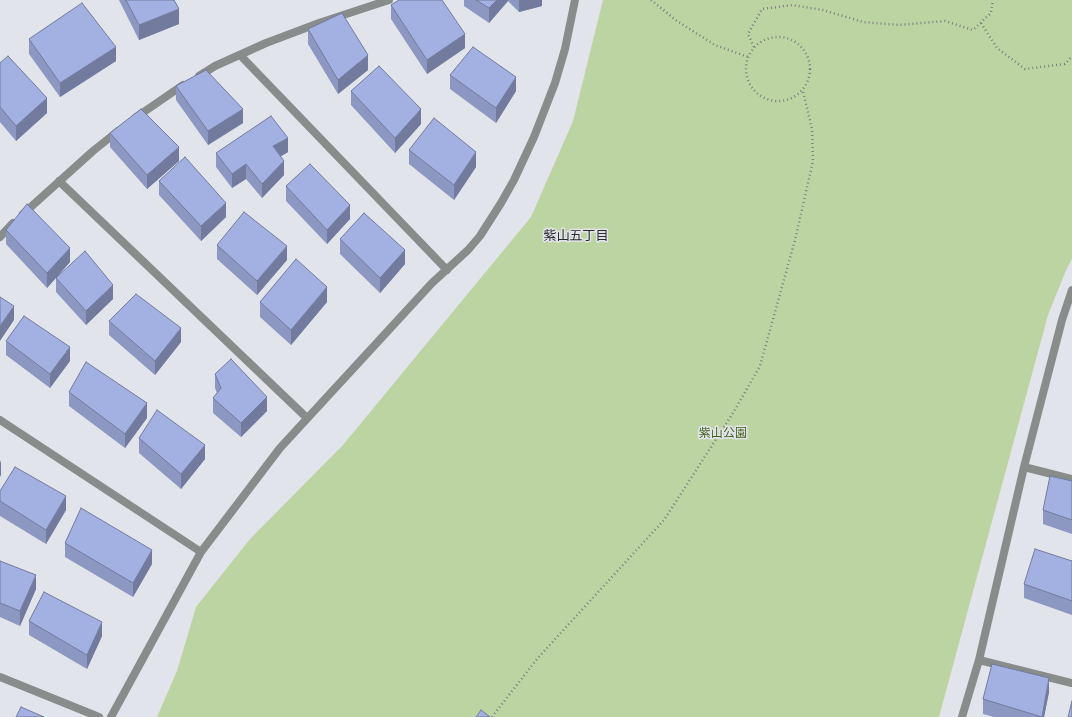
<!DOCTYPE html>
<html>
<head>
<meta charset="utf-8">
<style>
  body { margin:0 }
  canvas { display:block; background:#e2e4eb }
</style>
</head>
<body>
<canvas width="1072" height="717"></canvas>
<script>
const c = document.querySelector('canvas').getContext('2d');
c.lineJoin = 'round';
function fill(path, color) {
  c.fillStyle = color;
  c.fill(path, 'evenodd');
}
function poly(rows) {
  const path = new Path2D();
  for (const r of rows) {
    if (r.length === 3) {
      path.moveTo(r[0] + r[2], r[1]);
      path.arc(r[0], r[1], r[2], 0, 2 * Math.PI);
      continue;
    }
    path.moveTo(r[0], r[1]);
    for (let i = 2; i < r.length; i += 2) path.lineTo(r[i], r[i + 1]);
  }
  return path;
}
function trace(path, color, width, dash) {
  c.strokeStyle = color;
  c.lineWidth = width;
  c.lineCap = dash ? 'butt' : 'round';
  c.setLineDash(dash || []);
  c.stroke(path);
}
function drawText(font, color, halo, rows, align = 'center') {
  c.font = font + ' "Varela Round","Noto Sans JP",sans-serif';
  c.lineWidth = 3;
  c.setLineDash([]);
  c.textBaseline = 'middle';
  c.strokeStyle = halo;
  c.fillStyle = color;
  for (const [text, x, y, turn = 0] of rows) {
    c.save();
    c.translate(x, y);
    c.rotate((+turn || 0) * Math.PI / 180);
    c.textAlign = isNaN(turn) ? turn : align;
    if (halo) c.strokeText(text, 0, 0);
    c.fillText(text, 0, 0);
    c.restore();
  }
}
const green = poly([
  [603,0,1072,0,1072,259,1067,268,1048,315,939,717,157,717,177,671,196,607,250,539,343,445,531,217,573,121]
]);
const path = poly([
  [651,0,677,21,715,45,748,57],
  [981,23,997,48,1025,69,1065,64,1072,56],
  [778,69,32],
  [754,47,748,34,762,9,792,5,823,10,863,22,898,25,945,21,973,30,991,13,993,0],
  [492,717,537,659,664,520,733,413,760,366,795,240,813,161,812,129,803,91]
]);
const street = poly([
  [240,55,447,270],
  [199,76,215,66,266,43,319,23,389,0],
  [135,118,183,85],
  [59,181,307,418],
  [23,214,93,151,118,131],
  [0,237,13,223],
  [0,420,201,552],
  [1024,467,1072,479],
  [979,660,1072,683],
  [0,677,99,717],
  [111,717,201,552,280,448,432,283,468,250,480,236,501,203,514,180,534,137,555,83,565,49,575,0],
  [962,717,979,660,1024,467,1062,320,1072,290]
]);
const wall = poly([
  [119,0,174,0,179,24,139,40],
  [464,0,542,0,542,6,519,12,508,1,489,23,464,6],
  [391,5,465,48,427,74,391,19],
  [308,29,368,70,338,94,308,44],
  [29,39,116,61,60,97,29,54],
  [0,63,47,113,16,141,0,122],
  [450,75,516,91,496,123,450,89],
  [176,86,243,123,208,145,176,100],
  [351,91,421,124,395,153,351,105],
  [110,133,179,161,147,189,110,147],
  [409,150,476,167,454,200,409,164],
  [288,152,281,156,284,175,262,198,246,179,232,188,216,167,216,153],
  [159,181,226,217,201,241,159,195],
  [286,186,350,219,327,244,286,201],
  [6,230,70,262,47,288,6,244],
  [340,239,405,264,380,293,340,254],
  [217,245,287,260,257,295,217,259],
  [56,278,113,299,86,325,56,292],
  [260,302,327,302,291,345,260,317],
  [109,321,181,342,155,375,109,335],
  [6,341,70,361,50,388,6,355],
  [215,374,267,411,241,437,213,413,213,398,217,393,215,388],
  [69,392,147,418,125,448,69,406],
  [139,438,205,459,181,489,139,453],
  [1072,481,1072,534,1043,524,1043,510],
  [0,491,66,510,46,544,0,516],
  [65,543,152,564,133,597,65,557],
  [0,561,36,589,20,626,0,617],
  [1072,561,1072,615,1024,598,1024,584],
  [29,621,102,636,87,669,29,635],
  [1049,692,1044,717,994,717,983,714,983,699]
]);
const shadedWall = poly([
  [497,0,508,0,508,1,489,23,489,8],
  [519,0,542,0,542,6,519,12],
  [179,9,179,24,139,40,139,25],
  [465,34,465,48,427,74,427,60],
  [116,47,116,61,60,97,60,83],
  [368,55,368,70,338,94,338,80],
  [516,77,516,91,496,123,496,108],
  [47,98,47,113,16,141,16,126],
  [243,109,243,123,208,145,208,131],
  [421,109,421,124,395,153,395,138],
  [288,138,288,152,273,161,273,146],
  [179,147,179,161,147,189,147,175],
  [476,152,476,167,454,200,454,185],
  [284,161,284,175,262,198,262,184],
  [246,164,246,179,232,188,232,174],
  [226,203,226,217,201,241,201,226],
  [350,205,350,219,327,244,327,230],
  [287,246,287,260,257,295,257,281],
  [70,248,70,262,47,288,47,273],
  [405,250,405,264,380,293,380,278],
  [113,285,113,299,86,325,86,311],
  [327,287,327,302,291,345,291,330],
  [14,306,14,320,0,341,0,326],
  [181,328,181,342,155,375,155,361],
  [70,347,70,361,50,388,50,374],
  [267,397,267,411,241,437,241,423],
  [147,403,147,418,125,448,125,434],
  [205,445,205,459,181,489,181,474],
  [1,460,1,475,0,477,0,463],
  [66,496,66,510,46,544,46,530],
  [152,550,152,564,133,597,133,583],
  [36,575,36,589,20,626,20,611],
  [102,622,102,636,87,669,87,655],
  [1049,678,1049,692,1044,717,1042,717]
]);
const building = poly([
  [126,0,174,0,179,9,139,25,126,0],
  [399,0,442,0,465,34,427,60,391,5,399,0],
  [476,0,497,0,489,8,476,0],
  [82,3,116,47,60,83,29,39,82,3],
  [342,13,368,55,338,80,308,29,342,13],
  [473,47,516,77,496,108,450,75,473,47],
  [8,56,47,98,16,126,0,107,0,63,8,56],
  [379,66,421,109,395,138,351,91,379,66],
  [206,70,243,109,208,131,176,86,206,70],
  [141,109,179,147,147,175,110,133,141,109],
  [271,116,288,138,273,146,284,161,262,184,246,164,232,174,216,153,271,116],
  [434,118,476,152,454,185,409,150,434,118],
  [185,157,226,203,201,226,159,181,185,157],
  [310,164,350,205,327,230,286,186,310,164],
  [27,204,70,248,47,273,6,230,27,204],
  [244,212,287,246,257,281,217,245,244,212],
  [364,213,405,250,380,278,340,239,364,213],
  [85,251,113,285,86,311,56,278,85,251],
  [296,259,327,287,291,330,260,302,296,259],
  [136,294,181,328,155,361,109,321,136,294],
  [0,297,14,306,0,326,0,297],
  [24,316,70,347,50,374,6,341,24,316],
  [231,359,267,397,241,423,213,398,221,388,215,374,231,359],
  [86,362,147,403,125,434,69,392,86,362],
  [157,410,205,445,181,474,139,438,157,410],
  [15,467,66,496,46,530,0,501,0,491,15,467],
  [1050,476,1072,481,1072,520,1043,510,1050,476],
  [81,508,152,550,133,583,65,543,81,508],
  [1035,549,1072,561,1072,601,1024,584,1035,549],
  [0,561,36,575,20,611,0,603,0,561],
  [44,592,102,622,87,655,29,621,44,592],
  [992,664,1049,678,1042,717,983,699,992,664],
  [1072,701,1072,717,1068,717,1072,701],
  [21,707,44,717,16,717,21,707],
  [481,710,490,717,476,717,481,710]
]);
const parkNames = [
  ["紫山公園",723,434]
];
const neighbourhoodNames = [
  ["紫山五丁目",576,237]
];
fill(green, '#bcd4a2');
trace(path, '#7d7e82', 2.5, [1, 3]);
trace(street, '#888c8b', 8);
fill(wall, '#8c97c2');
fill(shadedWall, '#727b9e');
fill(building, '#a3b0e2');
trace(building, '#727b9e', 1);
drawText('12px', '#446018', '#e2e4eb', parkNames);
drawText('13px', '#28292b', '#e2e4eb', neighbourhoodNames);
</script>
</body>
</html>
